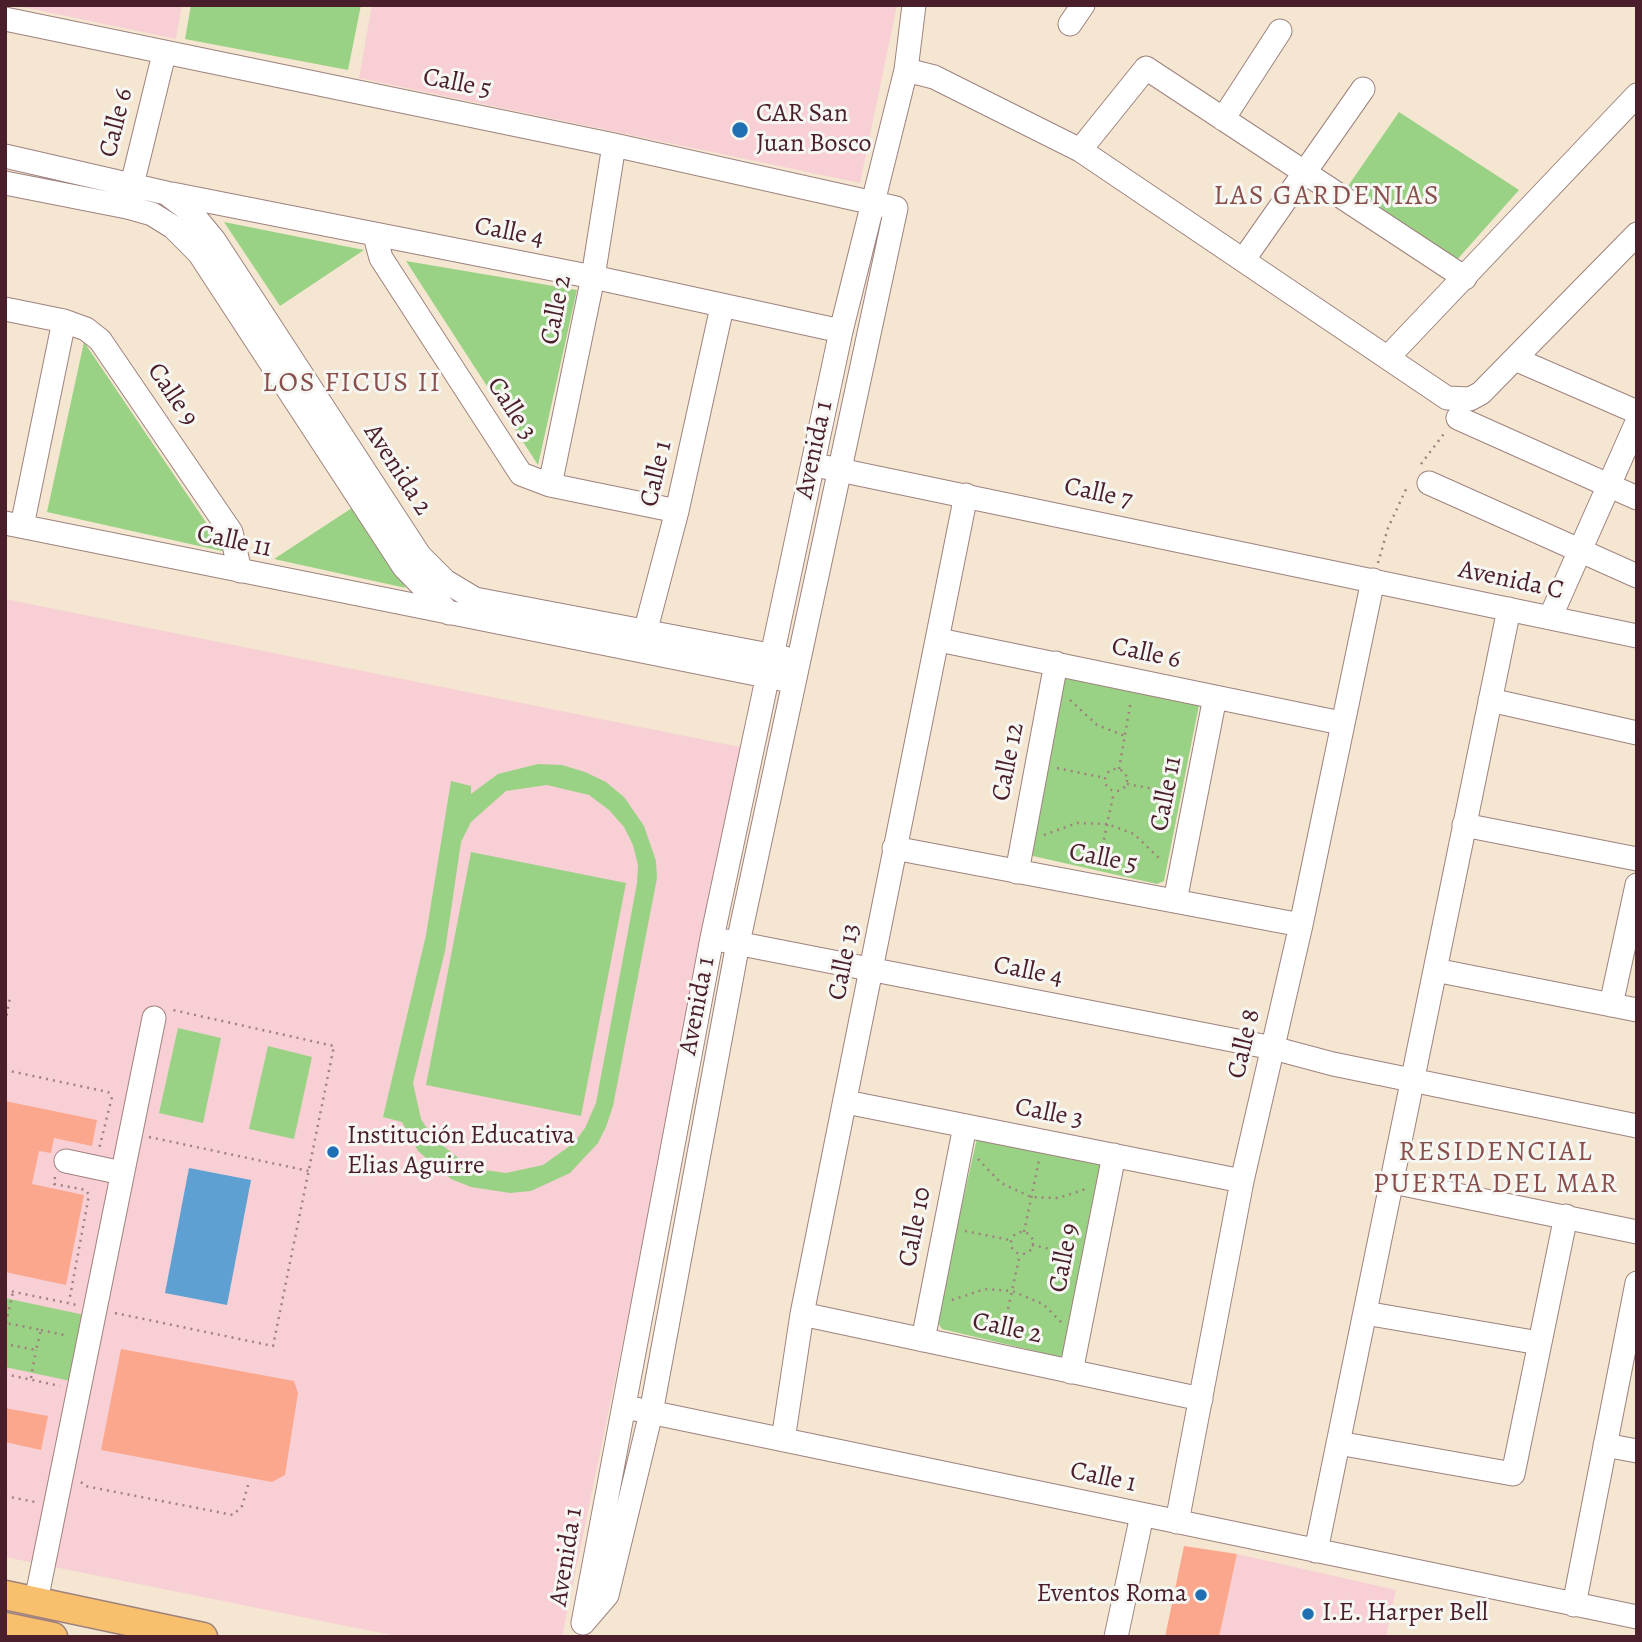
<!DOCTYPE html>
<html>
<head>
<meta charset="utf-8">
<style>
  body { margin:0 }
  #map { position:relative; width:1642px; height:1642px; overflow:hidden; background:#f4e6d1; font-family:Alegreya,serif }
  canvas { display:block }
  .frame { position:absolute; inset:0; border:7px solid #4a1f2b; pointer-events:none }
</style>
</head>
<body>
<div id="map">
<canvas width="1642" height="1642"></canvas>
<div class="frame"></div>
</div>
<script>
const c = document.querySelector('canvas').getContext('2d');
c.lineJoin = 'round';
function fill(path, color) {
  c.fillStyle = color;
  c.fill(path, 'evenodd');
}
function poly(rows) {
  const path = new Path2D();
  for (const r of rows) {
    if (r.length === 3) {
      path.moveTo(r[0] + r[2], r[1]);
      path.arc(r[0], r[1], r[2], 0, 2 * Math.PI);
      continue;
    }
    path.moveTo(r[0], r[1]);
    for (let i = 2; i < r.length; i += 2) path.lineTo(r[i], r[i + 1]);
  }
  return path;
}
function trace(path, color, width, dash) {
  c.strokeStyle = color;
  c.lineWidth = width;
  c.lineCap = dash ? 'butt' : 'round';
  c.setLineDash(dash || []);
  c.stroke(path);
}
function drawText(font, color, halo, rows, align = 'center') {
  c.font = font + ' Alegreya,serif';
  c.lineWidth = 6;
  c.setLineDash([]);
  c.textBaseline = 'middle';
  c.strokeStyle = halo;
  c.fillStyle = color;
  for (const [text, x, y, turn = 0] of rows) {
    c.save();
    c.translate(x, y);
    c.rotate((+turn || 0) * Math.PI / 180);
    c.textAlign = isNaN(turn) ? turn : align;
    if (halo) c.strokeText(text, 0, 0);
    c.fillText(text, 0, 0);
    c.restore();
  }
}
const built = poly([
  [14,5,182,5,176,39],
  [372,5,897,5,860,183,359,78],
  [5,599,745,748,562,1637,401,1637,5,1557],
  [1237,1554,1396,1590,1386,1637,1219,1637]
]);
const green = poly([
  [191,5,361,5,348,70,185,39],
  [1399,112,1519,190,1455,262,1348,186],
  [224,222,364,250,280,306],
  [406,261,577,290,538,465],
  [84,342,226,552,47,512],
  [355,506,406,588,274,559],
  [1066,675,1199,705,1164,881,1157,884,1033,856,1029,852],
  [538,764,562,765,585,772,606,782,624,797,644,826,656,861,657,878,613,1106,606,1127,598,1143,570,1173,531,1191,510,1193,471,1187,451,1179,418,1151,402,1122,383,1117,426,935,451,781,471,786,471,794,498,774],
  [547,785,589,795,609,810,624,827,633,845,638,865,637,883,596,1103,585,1128,574,1143,543,1165,506,1173,485,1170,465,1163,433,1138,421,1119,413,1083,445,951,461,842,471,822,506,791],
  [471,852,626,883,581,1116,426,1085],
  [178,1028,221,1038,203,1123,159,1113],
  [268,1046,312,1057,294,1139,249,1129],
  [977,1138,1103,1159,1067,1351,1060,1357,942,1329,936,1320],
  [5,1298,89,1316,75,1382,5,1367]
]);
const water = poly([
  [189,1168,251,1180,227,1305,165,1293]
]);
const building = poly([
  [5,1101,97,1120,92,1146,54,1138,51,1153,39,1151,32,1184,84,1195,66,1285,5,1272],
  [121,1349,294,1381,298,1393,285,1475,272,1482,101,1450],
  [5,1408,48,1416,41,1450,5,1442],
  [1184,1546,1237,1554,1219,1637,1165,1637]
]);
const path = poly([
  [1421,464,1446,431],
  [1378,563,1388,528,1408,485],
  [1070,700,1097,725,1125,736],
  [1057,768,1105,778],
  [1116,780,11],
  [1119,769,1131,700],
  [1127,784,1176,793],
  [1044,835,1077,823,1107,824,1134,834,1162,861],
  [1098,867,1114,792],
  [5,997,10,998,5,1023],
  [5,1070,108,1092,112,1097,99,1149],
  [149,1137,309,1171],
  [978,1159,1001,1183,1031,1197,1058,1198,1086,1189],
  [55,1177,54,1184,86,1190,89,1195,69,1302],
  [965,1231,1010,1240],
  [1024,1232,1039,1160],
  [1022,1243,11],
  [1032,1245,1074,1254],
  [5,1290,77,1305],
  [952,1300,985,1289,1012,1291,1043,1304,1062,1323],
  [115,1313,273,1346,334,1046,173,1010],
  [6,1323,13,1292],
  [5,1327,6,1323,41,1330,36,1350,5,1344],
  [41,1330,68,1336],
  [1002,1336,1020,1254],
  [5,1374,60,1386],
  [31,1378,36,1350],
  [81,1482,85,1486,233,1515,242,1506,249,1482],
  [5,1496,35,1502]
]);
const minor = poly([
  [5,19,614,145,896,208,738,943,651,1413,607,1595,583,1623],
  [1070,24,1083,5],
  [906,70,934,77,1080,150,1447,398,1470,399,1481,393,1637,234],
  [1223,119,1280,31],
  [1080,150,1146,68,1465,278],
  [5,156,166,193,190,211,214,240,420,556,445,581,475,599,785,658],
  [5,183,127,207,152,214,173,227,199,253,404,567,449,613],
  [172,194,593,277,841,331],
  [129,197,164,54],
  [375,236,381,258,521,474,550,485,677,511],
  [1244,259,1363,89],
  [5,309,64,321,86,329,100,340,231,532,240,571],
  [1389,356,1637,95],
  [1515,359,1637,412],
  [1458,418,1637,498],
  [825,467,1637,636],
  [1429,483,1637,576],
  [550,485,593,277,614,145],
  [5,523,781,679],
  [22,526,64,321],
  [1550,618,1637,422],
  [939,640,1341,723],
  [642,644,677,511,722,307],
  [1490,700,1637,733],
  [1464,825,1637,859],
  [894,848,1301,925],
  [1017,872,1056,663],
  [1175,901,1215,697],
  [726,941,1273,1048,1333,1064,1637,1126],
  [1435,970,1637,1010],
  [1611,1005,1637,885],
  [846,1102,1242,1181],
  [66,1161,122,1173],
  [1393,1182,1637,1232],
  [1365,1313,1539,1343],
  [802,1314,1201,1399],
  [923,1340,965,1126],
  [1071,1372,1114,1155],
  [635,1409,1637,1617],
  [783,1440,802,1314,966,495],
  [1338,1443,1513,1474,1566,1216],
  [1605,1445,1637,1451],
  [1177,1522,1242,1181,1301,925,1373,580],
  [1316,1551,1509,609],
  [36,1601,154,1018],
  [1574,1605,1637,1283],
  [583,1623,712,938,841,331,906,70,914,5],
  [1116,1637,1142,1515]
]);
const major = poly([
  [5,1595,203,1637],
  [5,1627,53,1637]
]);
const markers = [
  [740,130,9,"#1f6fb2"],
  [333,1152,7,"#1f6fb2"],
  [1201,1595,7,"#1f6fb2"],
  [1308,1614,7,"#1f6fb2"]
];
const streetNames = [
  ["Calle 5",457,84,11],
  ["Calle 6",117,123,-76],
  ["Calle 4",509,233,11],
  ["Calle 2",557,310,-79],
  ["Calle 9",172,395,56],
  ["Calle 3",511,409,57],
  ["Avenida 1",815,450,-78],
  ["Avenida 2",397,470,57],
  ["Calle 1",657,474,-77],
  ["Calle 7",1098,494,12],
  ["Calle 11",234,542,12],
  ["Avenida C",1511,581,12],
  ["Calle 6",1146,654,12],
  ["Calle 12",1009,762,-79],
  ["Calle 11",1167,794,-79],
  ["Calle 5",1103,859,11],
  ["Calle 13",845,962,-79],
  ["Calle 4",1028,972,11],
  ["Avenida 1",698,1006,-79],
  ["Calle 8",1245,1044,-77],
  ["Calle 3",1049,1114,11],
  ["Calle 10",916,1227,-79],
  ["Calle 9",1065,1258,-79],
  ["Calle 2",1007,1329,12],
  ["Calle 1",1103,1478,12],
  ["Avenida 1",567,1557,-81]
];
const poiNames = [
  ["CAR San",756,115],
  ["Juan Bosco",756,145],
  ["Institución Educativa",347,1137],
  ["Elias Aguirre",347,1167],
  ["Eventos Roma",1187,1595,"right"],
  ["I.E. Harper Bell",1322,1614]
];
const neighbourhoodNames = [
  ["LAS GARDENIAS",1327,197],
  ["LOS FICUS II",352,384],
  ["RESIDENCIAL",1496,1153],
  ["PUERTA DEL MAR",1496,1185]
];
fill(built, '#f7cfd4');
fill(green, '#9ad285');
fill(water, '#5fa0d2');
fill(building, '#fba78d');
trace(minor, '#9f827e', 25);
trace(major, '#9f827e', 31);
trace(path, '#9f827e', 2.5, [2, 5]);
trace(minor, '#fff', 23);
trace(major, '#f8bf6c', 28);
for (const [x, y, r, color] of markers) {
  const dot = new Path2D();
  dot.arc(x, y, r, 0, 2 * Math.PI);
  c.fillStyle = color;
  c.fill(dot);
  trace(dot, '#f6f6f2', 2.5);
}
drawText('26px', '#4a1f2b', '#f6f6f2', streetNames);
drawText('26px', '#4a1f2b', '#f6f6f2', poiNames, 'left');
c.letterSpacing = '2px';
drawText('28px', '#884f4d', '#f6f6f2', neighbourhoodNames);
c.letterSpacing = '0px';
</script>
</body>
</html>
